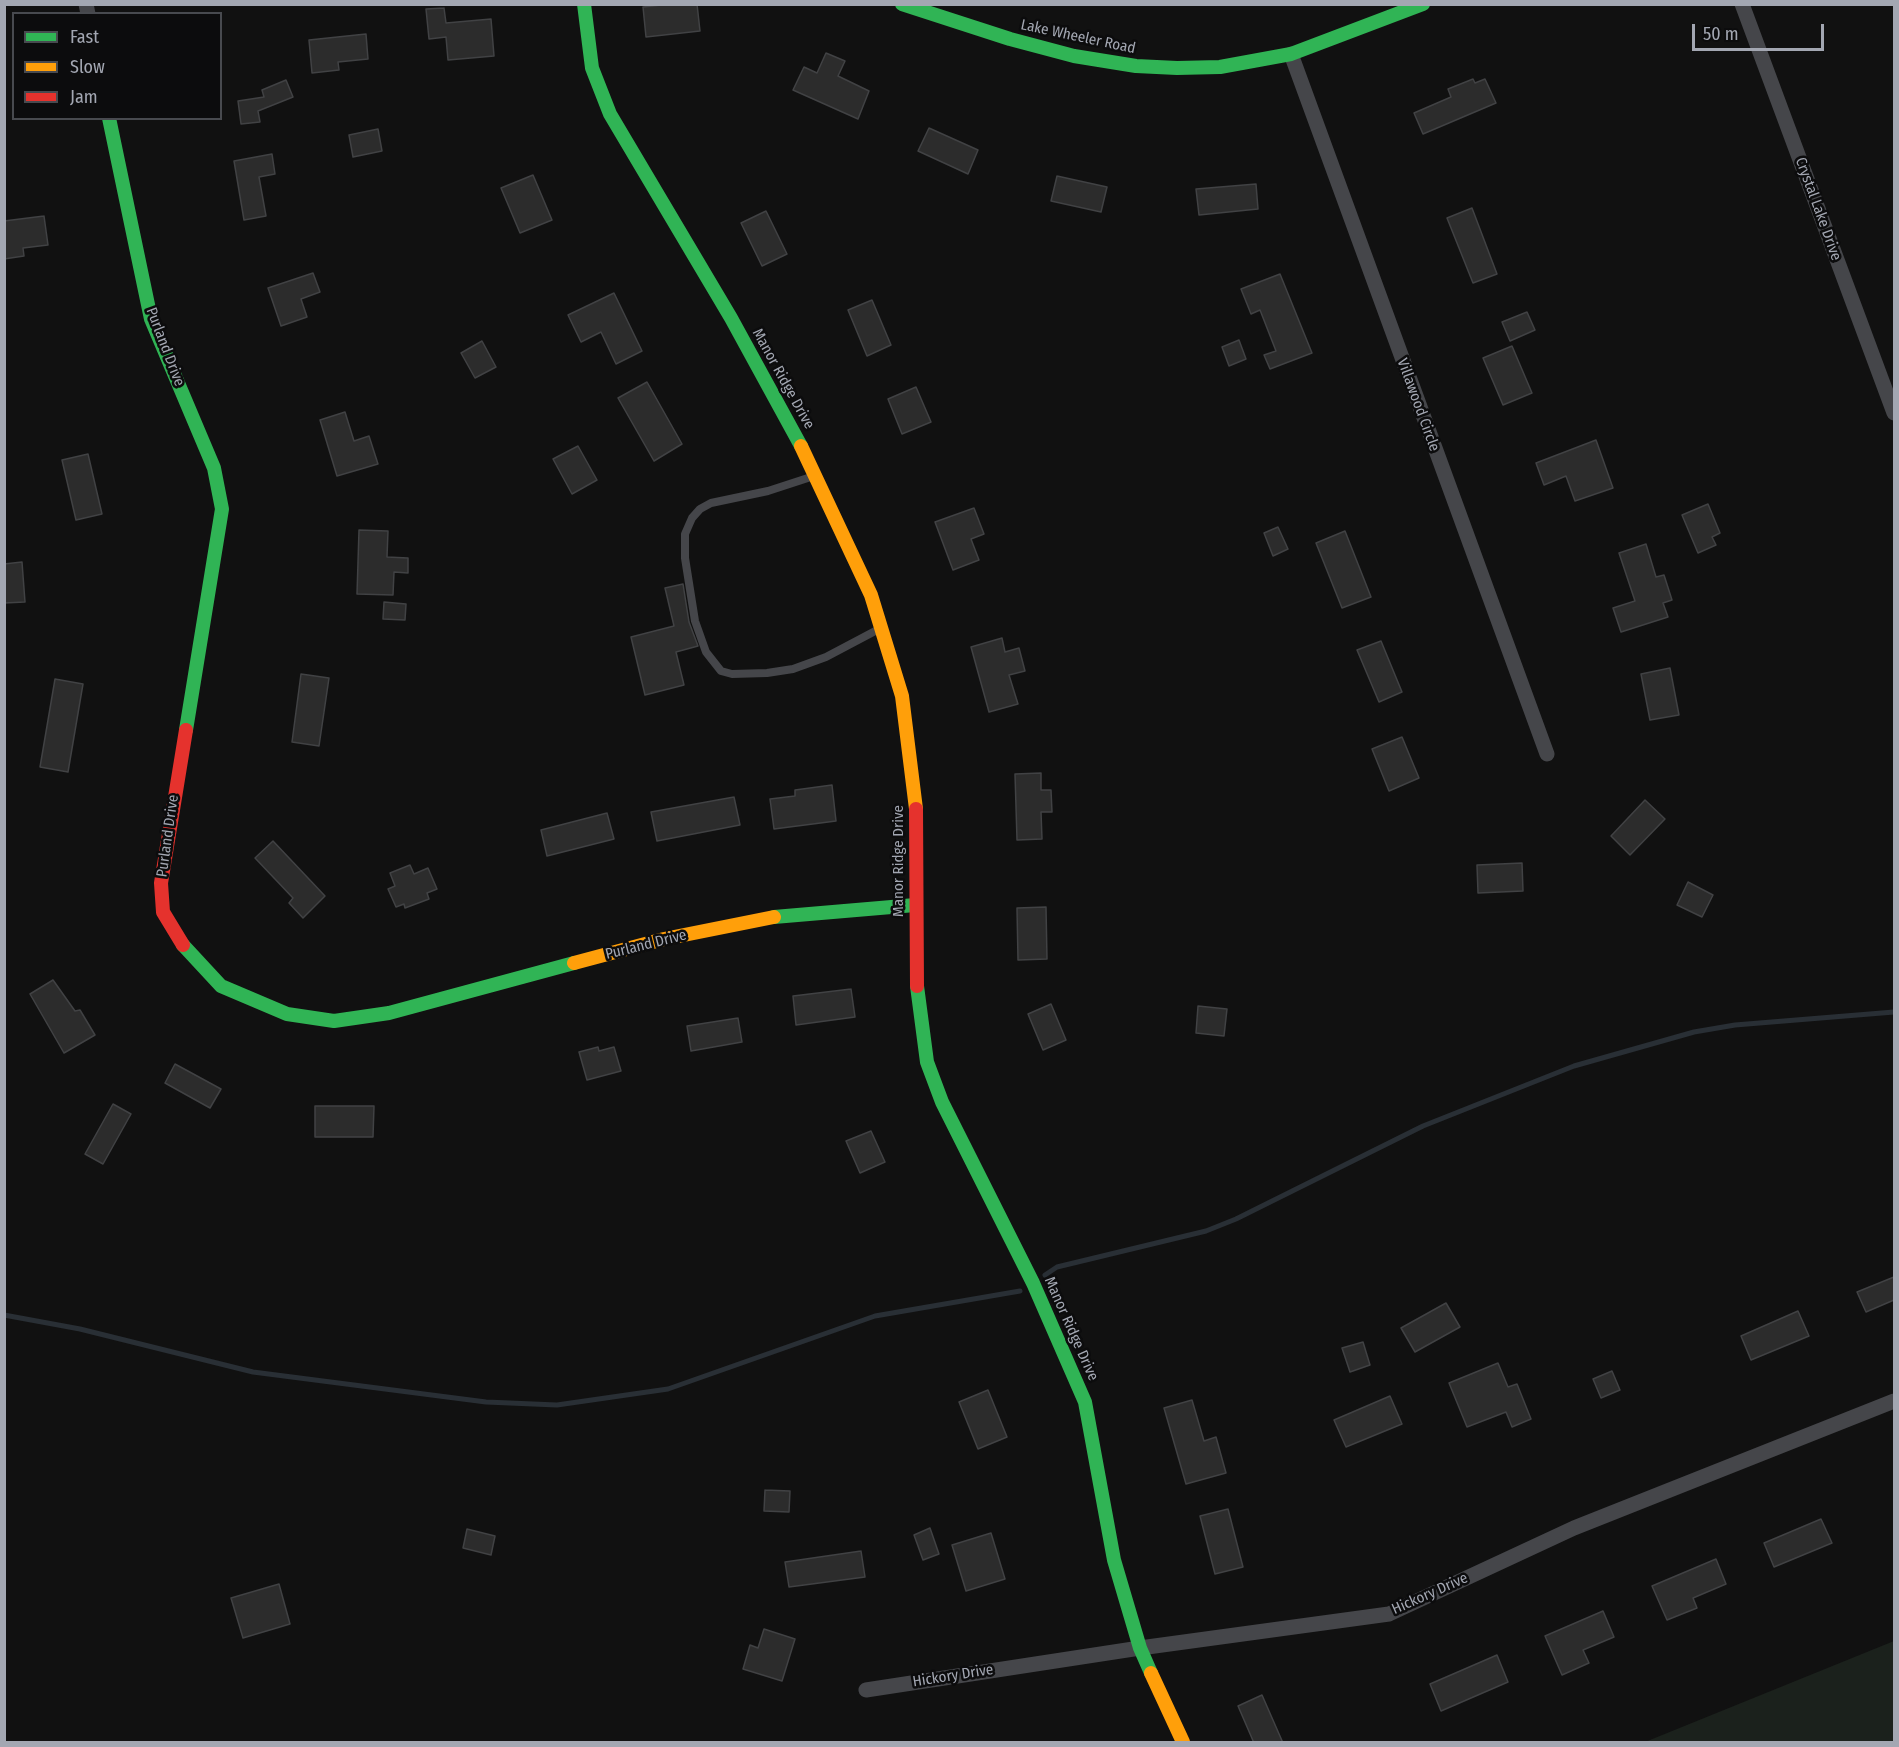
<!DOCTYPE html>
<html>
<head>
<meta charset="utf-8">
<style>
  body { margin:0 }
  #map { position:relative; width:1899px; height:1747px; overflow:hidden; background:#111; font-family:"Fira Sans Condensed",sans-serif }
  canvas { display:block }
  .frame { position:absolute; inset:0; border:6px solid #a3a7b2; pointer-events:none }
  .legend { position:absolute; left:12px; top:12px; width:210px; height:108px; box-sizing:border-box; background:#0c0c0d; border:2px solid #484a4f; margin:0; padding:8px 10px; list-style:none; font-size:18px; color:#a3a7b2 }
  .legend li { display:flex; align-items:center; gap:12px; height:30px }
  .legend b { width:30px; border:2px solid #484a4f }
  .scale { position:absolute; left:1692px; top:24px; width:132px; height:27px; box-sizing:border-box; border:3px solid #a3a7b2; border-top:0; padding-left:8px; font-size:18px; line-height:21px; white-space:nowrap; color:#a3a7b2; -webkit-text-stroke:4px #0c0c0d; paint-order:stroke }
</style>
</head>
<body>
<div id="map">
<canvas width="1899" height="1747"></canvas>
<div class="frame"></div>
<ul class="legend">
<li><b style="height:8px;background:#30b455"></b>Fast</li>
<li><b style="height:8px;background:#ff9f0a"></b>Slow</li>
<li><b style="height:8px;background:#e5322d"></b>Jam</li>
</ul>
<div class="scale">50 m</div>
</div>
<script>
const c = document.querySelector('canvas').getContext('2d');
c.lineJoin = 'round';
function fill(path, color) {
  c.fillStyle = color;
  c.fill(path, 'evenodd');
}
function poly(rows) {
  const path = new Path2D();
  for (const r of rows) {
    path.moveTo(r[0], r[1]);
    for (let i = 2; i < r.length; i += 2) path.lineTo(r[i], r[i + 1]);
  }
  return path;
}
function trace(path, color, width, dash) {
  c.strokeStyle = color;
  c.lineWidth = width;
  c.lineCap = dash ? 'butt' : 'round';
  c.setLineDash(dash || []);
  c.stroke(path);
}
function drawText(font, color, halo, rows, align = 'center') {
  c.font = font + ' "Fira Sans Condensed",sans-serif';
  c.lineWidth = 5;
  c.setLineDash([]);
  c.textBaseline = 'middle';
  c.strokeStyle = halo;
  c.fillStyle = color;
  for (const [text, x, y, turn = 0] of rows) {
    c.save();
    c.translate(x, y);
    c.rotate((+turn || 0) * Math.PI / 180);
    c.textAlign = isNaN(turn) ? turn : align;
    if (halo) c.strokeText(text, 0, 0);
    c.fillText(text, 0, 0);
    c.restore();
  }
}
const green = poly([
  [1894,1641,1894,1742,1645,1742]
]);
const stream = poly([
  [1045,1275,1057,1267,1206,1231,1236,1219,1423,1126,1574,1066,1694,1032,1735,1025,1894,1012],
  [4,1315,80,1329,253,1372,486,1402,557,1405,668,1389,875,1316,1020,1291]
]);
const building = poly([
  [671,4,697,4,700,31,646,37,643,7,671,4],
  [444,8,446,23,491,19,494,56,448,60,446,37,429,39,426,9,444,8],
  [366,34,368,59,338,62,339,70,312,73,309,40,366,34],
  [826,53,845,61,838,76,869,91,858,119,793,90,804,67,817,73,826,53],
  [1473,79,1475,83,1485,79,1496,103,1423,134,1414,113,1451,97,1448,89,1473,79],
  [286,80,293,97,258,111,260,122,241,124,238,101,264,97,262,90,286,80],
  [929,128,978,150,968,174,918,151,929,128],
  [378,129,382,151,353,157,349,135,378,129],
  [272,154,275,174,259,177,266,216,244,220,234,161,272,154],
  [533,175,552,220,520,233,501,188,533,175],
  [1057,176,1107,187,1101,212,1051,201,1057,176],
  [1256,184,1258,209,1199,215,1196,189,1256,184],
  [1472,208,1497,274,1473,283,1447,218,1472,208],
  [766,211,787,254,762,266,741,223,766,211],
  [44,216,48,245,23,248,24,256,4,259,4,221,44,216],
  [313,273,320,292,301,299,307,317,281,326,268,288,313,273],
  [1280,274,1312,353,1270,369,1264,355,1276,351,1260,310,1251,314,1241,289,1280,274],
  [614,293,642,351,616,364,601,332,581,342,568,315,614,293],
  [872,300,891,345,867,356,848,310,872,300],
  [1527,312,1535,330,1510,341,1502,322,1527,312],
  [1239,340,1246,359,1229,366,1222,347,1239,340],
  [482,341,496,367,475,378,461,353,482,341],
  [1512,346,1532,393,1503,405,1483,358,1512,346],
  [647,382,682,444,654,461,618,398,647,382],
  [916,387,931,422,902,434,888,399,916,387],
  [345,412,354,441,369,436,378,464,337,476,320,420,345,412],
  [1596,440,1613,488,1575,501,1566,476,1544,485,1536,463,1596,440],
  [578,446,597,480,572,494,553,459,578,446],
  [88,454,102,514,76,520,62,460,88,454],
  [1708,504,1720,533,1712,537,1716,545,1698,553,1682,515,1708,504],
  [974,508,984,534,971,539,979,560,953,570,935,522,974,508],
  [1278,527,1288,549,1273,556,1264,533,1278,527],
  [359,530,388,531,387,557,408,558,408,573,394,572,393,595,357,594,359,530],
  [1345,531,1371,597,1342,608,1316,543,1345,531],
  [1646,544,1656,577,1664,575,1672,600,1663,603,1668,617,1621,632,1613,608,1635,601,1619,553,1646,544],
  [22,562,25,602,4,603,4,564,22,562],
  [683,584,689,622,698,646,676,652,684,685,645,695,631,637,674,626,665,588,683,584],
  [384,602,406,604,405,620,383,619,384,602],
  [1002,638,1005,652,1019,648,1025,671,1009,675,1018,704,989,712,971,647,1002,638],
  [1381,641,1402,692,1379,702,1357,650,1381,641],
  [1670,668,1679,715,1650,720,1641,674,1670,668],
  [301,674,329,678,319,746,292,742,301,674],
  [55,679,83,684,68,772,40,767,55,679],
  [1402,737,1419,778,1389,791,1372,749,1402,737],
  [1041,773,1041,790,1051,790,1052,812,1041,812,1042,839,1017,840,1015,774,1041,773],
  [832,785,836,821,774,829,770,799,795,796,795,790,832,785],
  [734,797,740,825,657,841,651,812,734,797],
  [1645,800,1665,819,1630,855,1611,836,1645,800],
  [607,813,614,839,547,856,541,830,607,813],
  [273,841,325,896,303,918,289,903,293,898,255,858,273,841],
  [1522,863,1523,891,1478,893,1477,865,1522,863],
  [410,865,414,874,428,868,437,889,427,893,429,899,405,908,404,904,396,907,388,889,395,886,390,873,410,865],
  [1688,882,1713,895,1702,917,1677,905,1688,882],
  [1046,907,1047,959,1018,960,1017,908,1046,907],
  [53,980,75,1011,80,1010,95,1035,64,1053,30,994,53,980],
  [851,989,855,1017,796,1025,793,996,851,989],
  [1051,1004,1066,1040,1043,1050,1028,1014,1051,1004],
  [1198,1006,1227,1009,1224,1036,1196,1033,1198,1006],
  [738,1018,742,1042,691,1051,687,1026,738,1018],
  [598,1047,599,1051,614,1047,621,1071,587,1080,579,1052,598,1047],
  [175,1064,221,1089,210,1108,165,1083,175,1064],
  [113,1104,131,1114,103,1164,85,1154,113,1104],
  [315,1106,374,1106,373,1137,315,1137,315,1106],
  [871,1131,885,1162,860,1173,846,1141,871,1131],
  [1894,1277,1894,1300,1866,1312,1857,1292,1894,1277],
  [1446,1303,1460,1327,1415,1352,1401,1328,1446,1303],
  [1798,1311,1809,1336,1751,1360,1741,1336,1798,1311],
  [1363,1342,1370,1365,1350,1372,1342,1348,1363,1342],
  [1498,1363,1508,1387,1517,1384,1531,1419,1512,1427,1506,1412,1467,1427,1449,1383,1498,1363],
  [1612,1371,1620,1390,1601,1398,1593,1379,1612,1371],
  [988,1390,1007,1437,978,1449,959,1402,988,1390],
  [1390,1396,1402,1424,1346,1447,1334,1420,1390,1396],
  [1192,1400,1204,1441,1216,1437,1226,1473,1186,1484,1164,1408,1192,1400],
  [765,1490,790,1491,789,1512,764,1511,765,1490],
  [1228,1509,1243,1567,1215,1574,1200,1516,1228,1509],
  [1821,1519,1832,1543,1774,1567,1764,1543,1821,1519],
  [930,1528,939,1554,923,1560,914,1535,930,1528],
  [467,1529,495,1536,491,1555,463,1548,467,1529],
  [991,1533,1005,1579,966,1591,952,1545,991,1533],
  [861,1551,865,1577,789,1587,785,1562,861,1551],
  [1716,1559,1726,1584,1693,1598,1697,1608,1667,1620,1652,1586,1716,1559],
  [279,1584,290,1624,243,1638,231,1598,279,1584],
  [1603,1611,1614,1637,1583,1650,1589,1663,1562,1675,1545,1636,1603,1611],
  [764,1629,795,1639,782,1681,743,1669,750,1645,758,1648,764,1629],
  [1497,1655,1508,1682,1441,1711,1430,1684,1497,1655],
  [1262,1695,1283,1743,1254,1743,1238,1706,1262,1695]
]);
const lane = poly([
  [814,476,768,491,711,503,700,509,692,518,685,534,685,558,695,621,706,652,721,671,732,674,767,673,793,669,826,657,879,629]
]);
const street = poly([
  [86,4,88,14],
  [1742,4,1894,413],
  [1291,54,1547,754],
  [866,1690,1140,1648,1389,1614,1574,1528,1894,1401]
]);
const fast = poly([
  [584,4,592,68,610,114,731,318,801,446],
  [902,4,1010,39,1074,56,1136,66,1177,68,1220,67,1291,54,1423,4],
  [109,118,151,319,214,468,222,509,186,730],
  [774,917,915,905],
  [183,945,221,986,287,1014,334,1021,389,1013,574,963],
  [917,986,927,1062,942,1102,1033,1283,1085,1402,1114,1560,1140,1648,1151,1673]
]);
const slow = poly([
  [801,446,871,595,902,696,916,809],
  [574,963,664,939,774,917],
  [1151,1673,1183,1742]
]);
const jam = poly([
  [916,809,917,986],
  [183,945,163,912,161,883,186,730]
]);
const streetNames = [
  ["Lake Wheeler Road",1078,37,12],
  ["Crystal Lake Drive",1818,209,70],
  ["Purland Drive",165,347,69],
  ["Manor Ridge Drive",783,379,61],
  ["Villawood Circle",1418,405,70],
  ["Purland Drive",168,836,-82],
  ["Manor Ridge Drive",899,861,-90],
  ["Purland Drive",646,945,-14],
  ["Manor Ridge Drive",1071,1329,66],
  ["Hickory Drive",1430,1594,-24],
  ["Hickory Drive",953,1676,-9]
];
fill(green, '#1b211c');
trace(stream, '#292f35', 5);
fill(building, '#2c2c2c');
trace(building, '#414244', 1.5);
trace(lane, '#45464a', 8);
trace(street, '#45464a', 15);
trace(fast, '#30b455', 14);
trace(slow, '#ff9f0a', 14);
trace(jam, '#e5322d', 14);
drawText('15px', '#a3a7b2', '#0c0c0d', streetNames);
</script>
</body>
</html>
